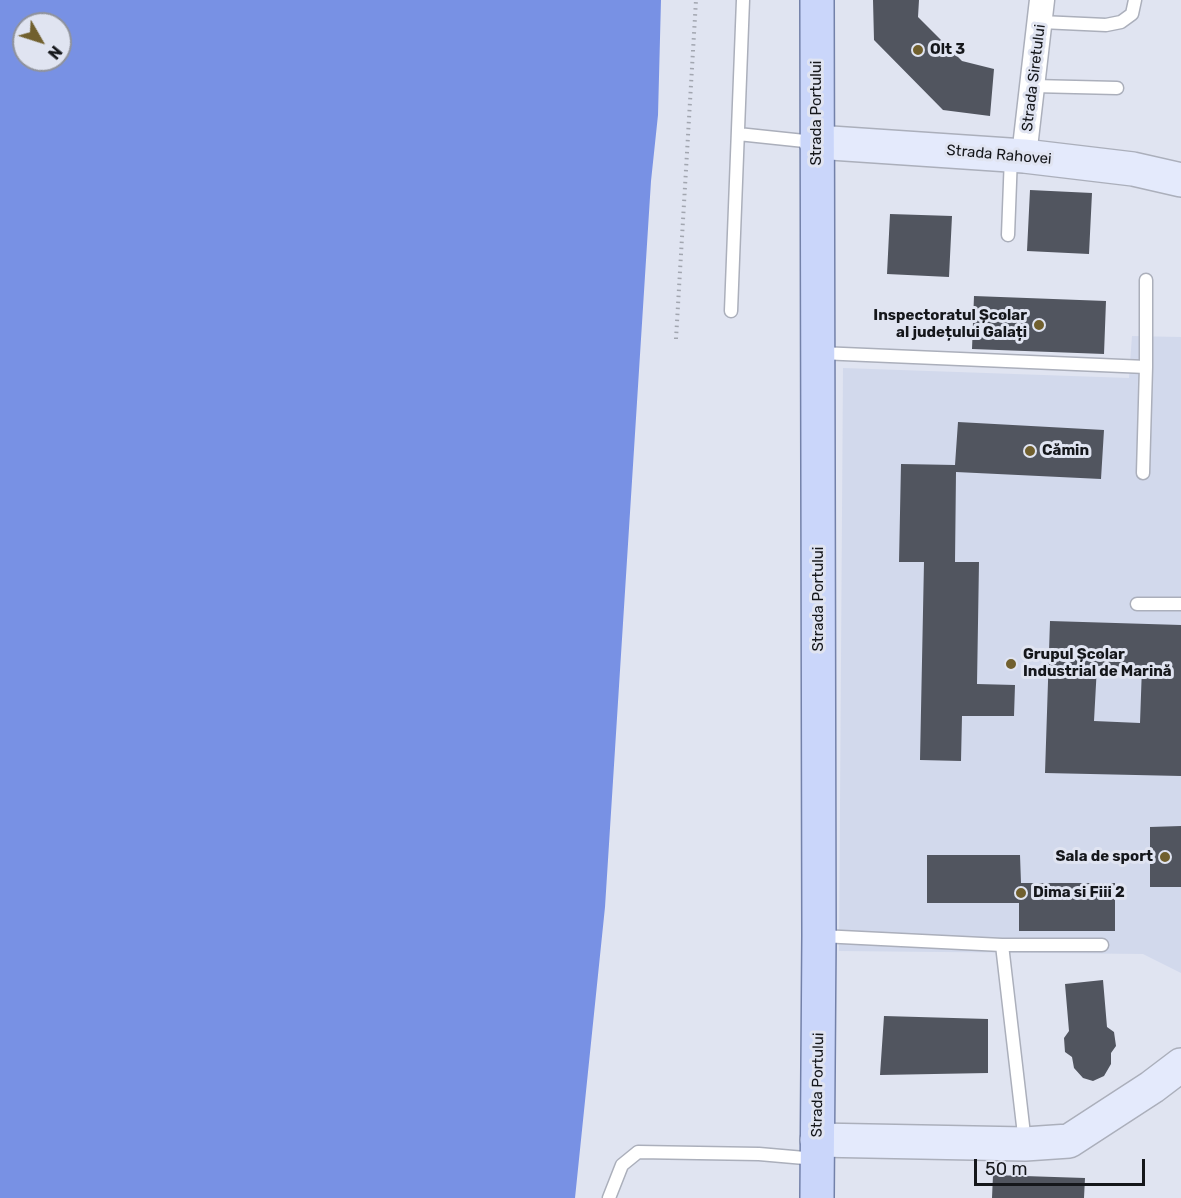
<!DOCTYPE html>
<html>
<head>
<meta charset="utf-8">
<style>
  body { margin:0 }
  #map { position:relative; width:1181px; height:1198px; overflow:hidden; background:#e0e4f1; font-family:Rubik,sans-serif }
  canvas { display:block }
  .north { position:absolute; left:12px; top:12px; width:60px; height:60px; box-sizing:border-box; background:#e0e4f1; border:2px solid #8f929b; border-radius:50%; rotate:129deg; font-size:16px; font-weight:700; line-height:24px; text-align:center; color:#15171b }
  .north::after { content:''; display:block; margin:auto; width:21px; height:27px; background:#71602e; clip-path:polygon(50% 0,100% 100%,50% 72%,0 100%) }
  .scale { position:absolute; left:974px; top:1159px; width:171px; height:27px; box-sizing:border-box; border:3px solid #15171b; border-top:0; padding-left:8px; font-size:18px; line-height:21px; white-space:nowrap; color:#15171b; -webkit-text-stroke:4px #e0e4f1; paint-order:stroke }
</style>
</head>
<body>
<div id="map">
<canvas width="1181" height="1198"></canvas>
<div class="north">N</div>
<div class="scale">50 m</div>
</div>
<script>
const c = document.querySelector('canvas').getContext('2d');
c.lineJoin = 'round';
function fill(path, color) {
  c.fillStyle = color;
  c.fill(path, 'evenodd');
}
function poly(rows) {
  const path = new Path2D();
  for (const r of rows) {
    path.moveTo(r[0], r[1]);
    for (let i = 2; i < r.length; i += 2) path.lineTo(r[i], r[i + 1]);
  }
  return path;
}
function trace(path, color, width, dash) {
  c.strokeStyle = color;
  c.lineWidth = width;
  c.lineCap = dash ? 'butt' : 'round';
  c.setLineDash(dash || []);
  c.stroke(path);
}
function drawText(font, color, halo, rows, align = 'center') {
  c.font = font + ' Rubik,sans-serif';
  c.lineWidth = 6;
  c.setLineDash([]);
  c.textBaseline = 'middle';
  c.strokeStyle = halo;
  c.fillStyle = color;
  for (const [text, x, y, turn = 0] of rows) {
    c.save();
    c.translate(x, y);
    c.rotate((+turn || 0) * Math.PI / 180);
    c.textAlign = isNaN(turn) ? turn : align;
    if (halo) c.strokeText(text, 0, 0);
    c.fillText(text, 0, 0);
    c.restore();
  }
}
const built = poly([
  [1132,336,1181,337,1181,973,1143,954,839,951,843,368,1129,378]
]);
const water = poly([
  [0,0,661,0,658,115,651,181,605,907,575,1198,0,1198],
  [24,24,60,24,60,60,24,60]
]);
const building = poly([
  [873,0,919,0,918,17,962,61,994,69,990,116,943,110,874,40],
  [1030,190,1092,193,1089,254,1027,251],
  [890,214,952,216,949,277,887,274],
  [974,296,1106,301,1104,354,972,349],
  [958,422,1104,430,1101,479,956,472,955,562,979,562,977,684,1015,685,1014,716,962,716,961,761,920,760,924,562,899,562,901,464,955,465],
  [1050,621,1181,625,1181,776,1045,773],
  [1097,666,1142,667,1140,723,1094,721],
  [1181,826,1181,887,1150,887,1150,827],
  [927,855,1020,855,1021,883,1115,883,1115,931,1019,931,1019,903,927,903],
  [1103,980,1107,1027,1114,1032,1116,1046,1111,1053,1111,1064,1104,1076,1093,1081,1083,1078,1074,1068,1072,1057,1065,1052,1064,1038,1069,1031,1065,984],
  [884,1016,988,1019,988,1073,880,1075],
  [993,1175,1085,1178,1084,1198,992,1198]
]);
const path = poly([
  [676,339,696,0]
]);
const lane = poly([
  [1041,22,1106,25,1121,22,1132,14,1135,0],
  [1033,86,1117,88],
  [738,134,814,142],
  [1008,235,1011,156],
  [731,311,743,0],
  [820,353,1146,367],
  [1143,473,1146,367,1146,280],
  [1137,604,1181,604],
  [821,936,1002,945,1102,945],
  [1002,945,1025,1143],
  [609,1198,622,1165,638,1152,759,1154,816,1159]
]);
const street = poly([
  [1024,156,1042,0]
]);
const secondary = poly([
  [816,142,1024,156,1133,169,1181,180],
  [817,1140,1025,1144,1069,1141,1152,1087,1181,1065]
]);
const primary = poly([
  [817,0,819,936,817,1198]
]);
const markers = [
  [918,50,6,"#71602e"],
  [1039,325,6,"#71602e"],
  [1030,451,6,"#71602e"],
  [1011,664,6,"#71602e"],
  [1165,857,6,"#71602e"],
  [1021,893,6,"#71602e"]
];
const poiNames = [
  ["Olt 3",930,50],
  ["Inspectoratul Școlar",1027,316,"right"],
  ["al județului Galați",1027,333,"right"],
  ["Cămin",1042,451],
  ["Grupul Școlar",1023,655],
  ["Industrial de Marină",1023,672],
  ["Sala de sport",1153,857,"right"],
  ["Dima si Fiii 2",1033,893]
];
const streetNames = [
  ["Strada Siretului",1034,78,-83],
  ["Strada Portului",817,113,-90],
  ["Strada Rahovei",999,155,5],
  ["Strada Portului",819,599,-90],
  ["Strada Portului",818,1085,-89]
];
fill(built, '#d2d9ec');
fill(water, '#7891e4');
fill(building, '#51555f');
trace(lane, '#abafbb', 15);
trace(street, '#abafbb', 27);
trace(secondary, '#abafbb', 36);
trace(primary, '#7381a9', 36);
trace(path, '#a2a6b0', 4, [1.5, 4.5]);
trace(lane, '#fff', 12);
trace(street, '#fff', 24);
trace(secondary, '#e4eafc', 33);
trace(primary, '#cad6fa', 33);
for (const [x, y, r, color] of markers) {
  const dot = new Path2D();
  dot.arc(x, y, r, 0, 2 * Math.PI);
  c.fillStyle = color;
  c.fill(dot);
  trace(dot, '#e0e4f1', 2);
}
drawText('bold 15px', '#15171b', '#e0e4f1', poiNames, 'left');
drawText('15px', '#15171b', '#e0e4f1', streetNames);
</script>
</body>
</html>
